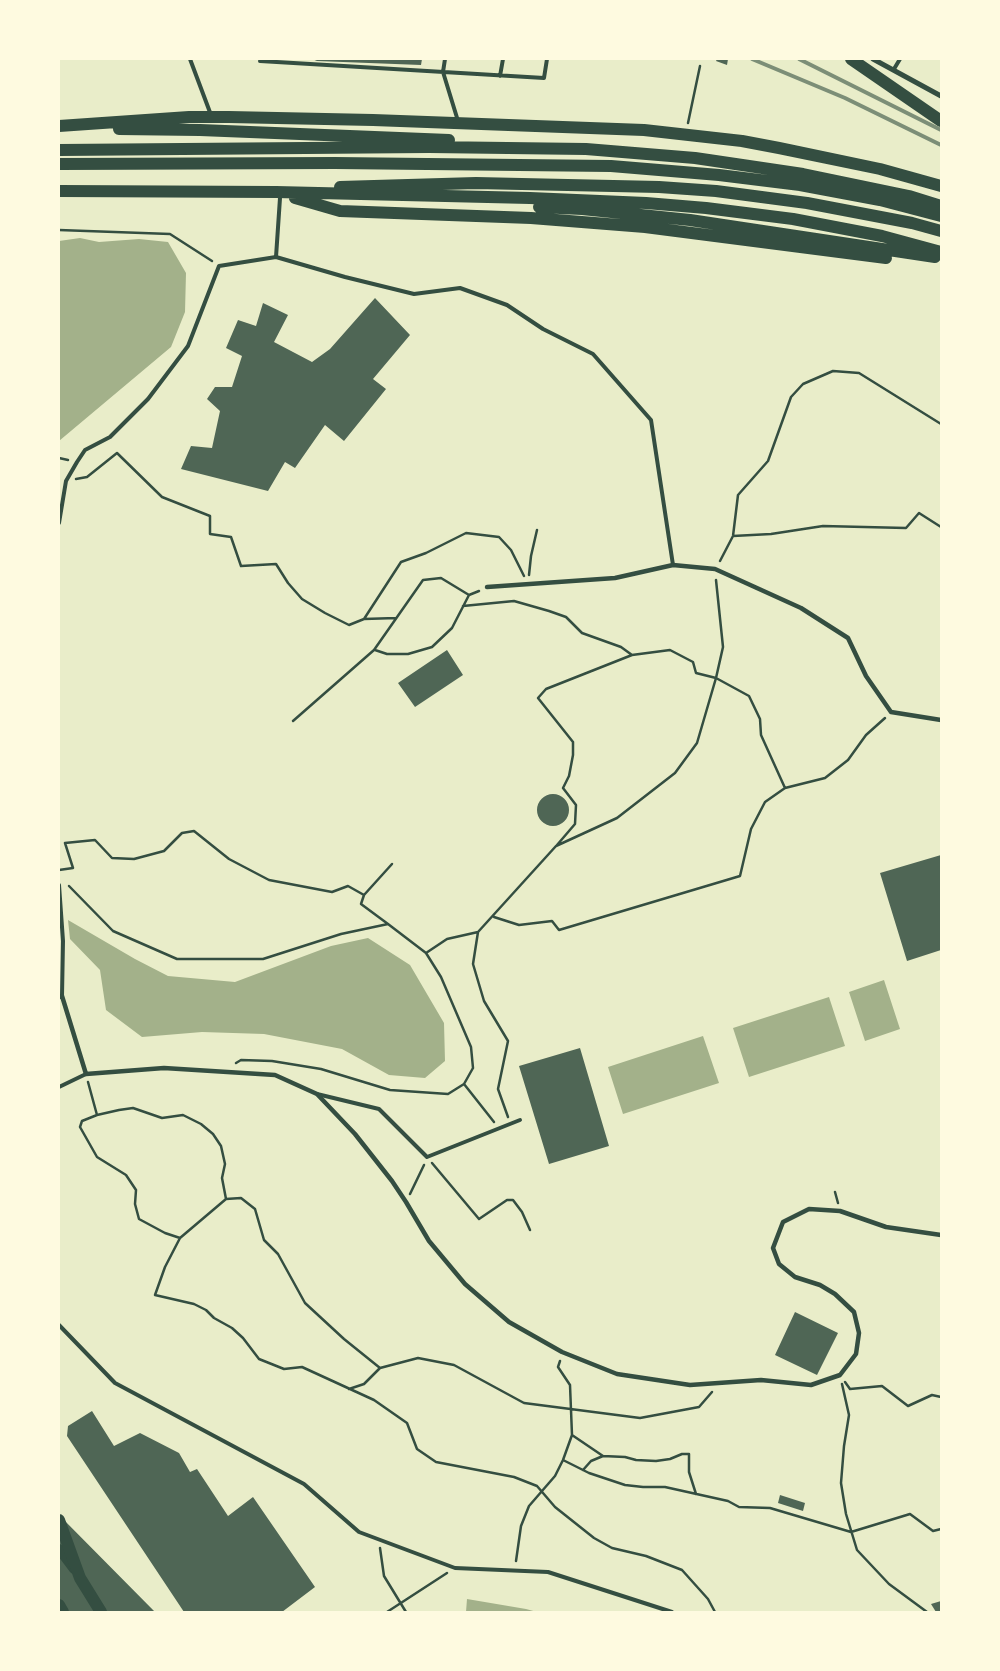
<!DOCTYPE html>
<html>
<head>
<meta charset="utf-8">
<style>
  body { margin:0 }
  #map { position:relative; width:1000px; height:1671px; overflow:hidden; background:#e9edc9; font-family:Quicksand,sans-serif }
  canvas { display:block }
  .frame { position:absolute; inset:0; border:60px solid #fefae0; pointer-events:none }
</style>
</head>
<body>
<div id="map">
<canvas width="1000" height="1671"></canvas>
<div class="frame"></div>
</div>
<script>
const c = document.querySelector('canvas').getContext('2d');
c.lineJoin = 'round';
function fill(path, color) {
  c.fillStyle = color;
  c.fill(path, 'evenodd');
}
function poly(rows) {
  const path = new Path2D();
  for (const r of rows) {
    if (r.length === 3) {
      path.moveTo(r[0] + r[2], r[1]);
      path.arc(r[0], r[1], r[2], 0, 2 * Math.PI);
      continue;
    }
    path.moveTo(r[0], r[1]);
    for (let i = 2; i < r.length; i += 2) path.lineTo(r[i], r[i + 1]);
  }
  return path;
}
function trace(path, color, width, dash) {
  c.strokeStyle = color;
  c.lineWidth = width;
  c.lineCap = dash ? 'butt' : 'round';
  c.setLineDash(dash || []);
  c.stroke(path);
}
const water = poly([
  [80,238,99,242,139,239,168,242,186,273,185,312,171,347,59,441,59,241],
  [68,920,135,959,168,976,235,982,331,946,368,938,410,965,444,1023,445,1061,425,1078,389,1075,342,1049,264,1034,202,1032,142,1037,106,1010,100,970,70,939],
  [884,980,900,1029,865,1041,849,992],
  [829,997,845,1046,749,1077,733,1028],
  [703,1036,719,1083,623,1114,608,1067],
  [467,1599,526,1609,537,1612,466,1612]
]);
const building = poly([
  [312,59,422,59,421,65,317,61],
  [717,59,728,59,727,65,716,61],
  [375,298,410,335,373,379,386,389,344,441,325,425,295,468,285,462,268,491,181,469,191,446,212,448,220,411,207,399,215,387,232,387,242,356,226,348,238,320,256,326,263,303,288,315,274,342,312,362,330,349],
  [447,650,463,675,415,707,398,683],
  [553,810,16],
  [941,855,941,950,907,961,880,873],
  [580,1048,609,1146,549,1164,519,1066],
  [795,1312,838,1333,817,1375,775,1355],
  [92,1411,114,1446,140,1433,179,1453,190,1472,197,1469,228,1516,253,1497,315,1587,282,1612,184,1612,67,1436,68,1426],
  [780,1495,805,1503,803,1511,778,1503],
  [59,1515,155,1612,59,1612],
  [941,1601,941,1612,936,1612,931,1604]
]);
const path = poly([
  [688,123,700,66],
  [59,230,170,234,212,261],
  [59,458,68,460],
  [76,479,87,477,117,453,162,497,210,516,210,534,231,537,241,566,276,564,288,583,302,599,325,613,349,625,364,619,396,618],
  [733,536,771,534,823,526,906,528,919,513,941,527],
  [720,561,733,536,738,495,768,461,791,397,803,384,833,371,859,373,941,424],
  [529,575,531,556,537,530],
  [463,606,514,601,549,611,566,617,582,633,621,647,632,655],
  [364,619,401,562,426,553,466,533,499,537,511,550,524,576],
  [375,650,387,654,408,654,432,647,452,628,469,595],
  [293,721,374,650,423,580,441,578,469,595,479,591],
  [557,845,575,824,576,805,563,788,569,776,573,755,573,742,538,698,546,689,632,655,670,650,693,662,696,673,716,678,749,696,760,719,761,735,785,788],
  [59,870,73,868,65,843,95,840,112,858,134,859,164,851,182,833,194,831,229,859,269,880,332,892,348,886,364,895,361,904,388,924],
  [69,886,113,931,177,959,263,959,341,934,388,924,426,953,441,977,471,1047,473,1068,464,1084,448,1094,390,1090,321,1069,272,1061,241,1060,236,1063],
  [364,895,392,864],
  [494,917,519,925,552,921,559,930,740,876,751,829,765,802,785,788,825,778,848,760,866,735,885,718],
  [426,953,447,939,478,932],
  [88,1082,97,1115,82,1121,80,1127,97,1157,126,1175,136,1190,135,1204,139,1219,165,1233,180,1238],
  [464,1084,494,1122],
  [97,1115,119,1110,133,1108,162,1118,183,1115,201,1124,213,1134,221,1146,225,1164,222,1178,226,1199],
  [508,1117,498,1089,508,1041,484,1001,473,964,478,932,556,846,617,818,675,773,697,743,716,678,723,647,716,580],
  [432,1163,479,1219,507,1200,513,1200,522,1212,530,1230],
  [835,1192,838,1203],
  [410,1194,424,1165],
  [845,1382,850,1389,882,1386,908,1406,932,1395,941,1397],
  [842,1384,849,1415,844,1446,841,1483,846,1514,857,1550,889,1584,927,1612],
  [349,1389,364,1384,380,1368],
  [712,1392,699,1407,640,1418,524,1403,454,1365,418,1358,380,1368,344,1339,305,1303,278,1254,264,1240,255,1209,241,1198,226,1199,180,1238,165,1267,155,1295,194,1304,206,1310,214,1318,232,1328,243,1338,259,1359,284,1369,302,1367,374,1400,407,1423,417,1449,436,1462,514,1477,537,1486,555,1507,594,1538,612,1548,646,1556,682,1570,708,1599,715,1612],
  [572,1435,603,1456],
  [563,1460,589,1473,625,1485,643,1487,665,1487,728,1501,739,1507,770,1508,851,1532,910,1514,933,1531,941,1529],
  [583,1470,591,1461,603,1456,625,1457,636,1460,656,1461,670,1459,682,1454,689,1454,689,1472,696,1494],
  [380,1548,384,1576,406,1612],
  [516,1561,521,1526,529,1506,555,1476,563,1460,572,1435,570,1385,558,1367,560,1361],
  [387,1612,447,1573]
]);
const service = poly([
  [190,59,211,115],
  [445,59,443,72,458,121],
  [260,61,544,78,547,59],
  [894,69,900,59],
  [500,76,503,59],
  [276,257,280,198],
  [59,523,66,481,77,462,85,450,110,437,148,399,188,346,219,266,276,257,345,277,414,294,460,288,507,305,543,329,593,354,651,420,673,565],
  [59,885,63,941,62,996],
  [59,1087,86,1074],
  [317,1094,379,1109,427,1157,520,1120],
  [59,1325,115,1383,304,1484,359,1532,455,1568,548,1572,672,1612]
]);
const pedestrian = poly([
  [487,587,615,578,673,565,715,569,801,608,848,638,866,676,891,712,941,720],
  [59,997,62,996,86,1074,164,1068,275,1075,317,1094,355,1134,392,1181,406,1202,429,1241,465,1284,509,1322,562,1352,617,1374,690,1385,761,1380,811,1385,840,1375,856,1354,859,1333,854,1312,835,1294,820,1285,795,1277,779,1264,773,1248,783,1222,809,1209,840,1211,886,1227,941,1235]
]);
const minor = poly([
  [873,59,941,96]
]);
const secondary = poly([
  [59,1549,74,1569]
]);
const primary = poly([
  [59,1520,80,1578,101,1612],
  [59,1605,63,1612]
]);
const trunk = poly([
  [851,59,941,121],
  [59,126,189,117,229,117,373,120,644,130,742,141,779,148,880,169,941,186],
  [119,129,200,130,449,140],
  [59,150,429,147,586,149,695,158,803,174,909,196,941,206],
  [59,164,335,163,611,166,719,175,800,185,880,200,941,216],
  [340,187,476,183,659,187,716,191,807,203,912,223,941,231],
  [59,191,276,192,530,198,646,203,706,208,793,219,882,236,941,252],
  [295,198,340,211,531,218,645,227,886,258],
  [539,207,582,209,690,220,935,257]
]);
const rail = poly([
  [752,59,845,98,941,145],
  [799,59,941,130]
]);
fill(water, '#a3b18a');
fill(building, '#4f6655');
trace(path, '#344e41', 2.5);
trace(service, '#344e41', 4);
trace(pedestrian, '#344e41', 4.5);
trace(minor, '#344e41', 5);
trace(secondary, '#344e41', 10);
trace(primary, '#344e41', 12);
trace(trunk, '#344e41', 12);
trace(rail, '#7c8e77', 4);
</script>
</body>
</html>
